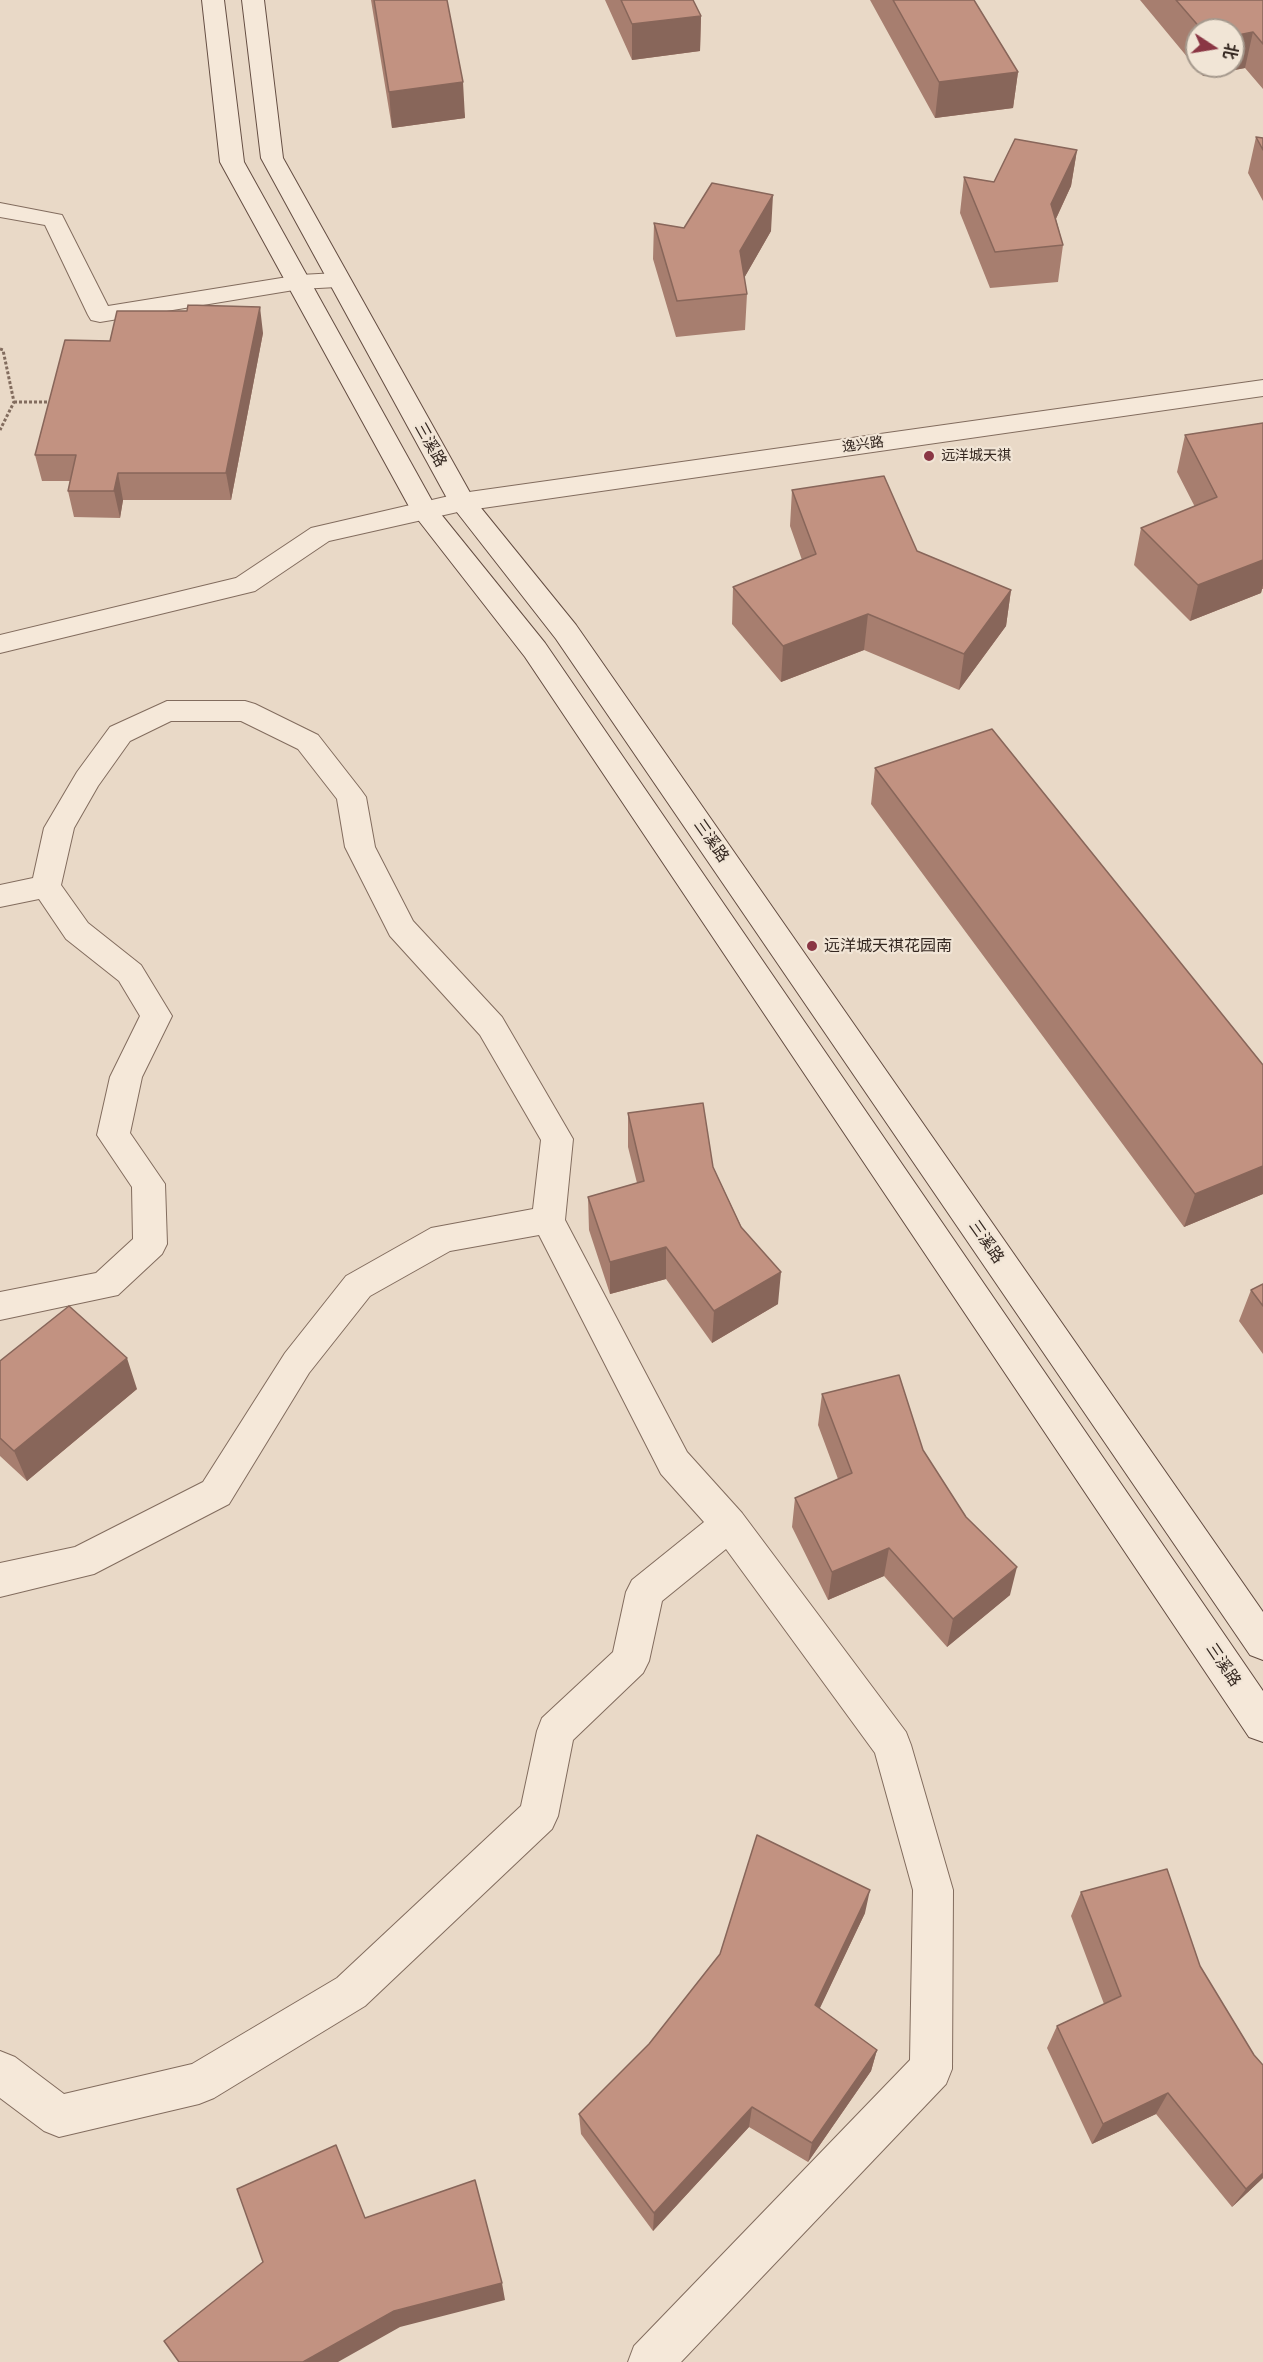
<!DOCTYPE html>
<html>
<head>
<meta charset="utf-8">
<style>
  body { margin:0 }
  #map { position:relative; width:1263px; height:2362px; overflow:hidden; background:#e9d9c7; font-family:"PT Serif","Noto Sans SC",serif }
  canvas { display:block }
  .north { position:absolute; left:1185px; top:18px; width:60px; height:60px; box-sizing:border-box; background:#f1e5d6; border:2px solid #a5998d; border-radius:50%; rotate:102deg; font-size:16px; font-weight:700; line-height:24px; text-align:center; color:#342720 }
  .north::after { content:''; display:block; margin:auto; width:21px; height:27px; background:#8a3644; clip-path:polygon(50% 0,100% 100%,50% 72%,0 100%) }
</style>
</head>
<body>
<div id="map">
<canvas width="1263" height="2362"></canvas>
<div class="north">北</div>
</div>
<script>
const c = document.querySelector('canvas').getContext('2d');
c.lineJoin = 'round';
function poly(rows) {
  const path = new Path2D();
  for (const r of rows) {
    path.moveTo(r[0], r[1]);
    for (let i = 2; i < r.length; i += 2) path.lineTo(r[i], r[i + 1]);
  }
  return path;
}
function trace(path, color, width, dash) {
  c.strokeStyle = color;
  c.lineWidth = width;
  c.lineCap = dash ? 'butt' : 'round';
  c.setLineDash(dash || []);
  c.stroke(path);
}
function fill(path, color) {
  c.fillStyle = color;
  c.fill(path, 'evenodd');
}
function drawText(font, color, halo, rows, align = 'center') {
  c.font = font + ' "PT Serif","Noto Sans SC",serif';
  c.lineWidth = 4.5;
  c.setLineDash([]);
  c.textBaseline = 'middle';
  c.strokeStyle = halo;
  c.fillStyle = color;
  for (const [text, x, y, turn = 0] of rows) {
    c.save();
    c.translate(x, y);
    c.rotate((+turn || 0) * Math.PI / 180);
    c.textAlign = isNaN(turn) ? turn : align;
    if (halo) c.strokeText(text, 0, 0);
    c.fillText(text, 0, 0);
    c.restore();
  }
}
const path = poly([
  [0,349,3,350,14,402,0,430],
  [14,402,52,402]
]);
const street = poly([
  [0,203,62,215,108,306,300,275,337,273,346,275,349,280,346,285,337,287,300,289,100,322,91,320,88,315,45,225,0,217,0,203],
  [1263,380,1263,396,462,511,329,541,255,591,0,653,0,635,236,578,311,528,462,493,1263,380],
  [167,701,245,701,255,704,318,735,361,790,366,797,375,847,413,921,502,1017,573,1139,565,1220,687,1452,742,1513,906,1732,911,1745,953,1890,952,2069,946,2084,681,2362,628,2362,634,2346,910,2060,913,1890,875,1753,726,1549,662,1601,649,1661,643,1673,573,1740,558,1816,552,1829,365,2006,214,2098,199,2104,59,2137,44,2131,0,2098,0,2051,15,2057,64,2094,192,2064,337,1978,521,1806,537,1731,542,1718,613,1652,626,1592,632,1580,704,1522,661,1474,539,1235,450,1251,370,1296,309,1373,229,1504,94,1574,0,1597,0,1563,75,1547,203,1482,285,1353,346,1276,431,1228,533,1209,541,1140,480,1035,390,936,345,847,337,799,298,749,241,721,171,721,130,741,98,786,74,828,61,885,88,923,141,965,172,1016,142,1077,130,1133,165,1184,167,1244,162,1254,118,1295,0,1320,0,1292,96,1273,133,1239,132,1187,97,1135,110,1077,140,1016,119,981,66,939,39,899,0,907,0,885,33,878,44,828,77,772,110,727,167,701]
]);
const secondary = poly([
  [202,0,224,0,244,162,436,508,545,643,1263,1691,1263,1742,1249,1737,525,657,412,512,220,162,202,0],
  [242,0,264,0,283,158,473,498,576,625,1263,1612,1263,1660,1250,1655,556,639,449,502,261,158,242,0]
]);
const wall = poly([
  [371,0,447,0,465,118,392,128],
  [605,0,693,0,701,16,700,51,632,60],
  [870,0,974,0,1018,72,1013,108,935,118],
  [1140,0,1263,0,1263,89,1245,68,1203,76],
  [1197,30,1233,30,1233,66,1197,66],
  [1256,137,1263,138,1263,201,1248,173],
  [1077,150,1071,186,1056,219,1063,245,1058,282,990,288,960,213,964,177,994,182],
  [654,223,684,228,771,231,744,278,747,294,745,330,676,337,653,259],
  [263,333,231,500,123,500,120,518,74,517,68,491,70,481,42,481,35,455,110,341],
  [1263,423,1263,589,1262,589,1261,593,1190,621,1134,565,1141,528,1195,507,1177,472,1185,435],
  [792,490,917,551,1011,590,1006,626,959,690,864,650,781,682,732,624,733,587,802,560,790,526],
  [875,768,1263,1065,1263,1194,1184,1227,871,804],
  [628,1113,713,1167,778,1304,712,1343,666,1279,610,1294,589,1230,588,1197,637,1183,628,1147],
  [1263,1284,1263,1354,1239,1321,1251,1290],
  [0,1361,137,1389,27,1481,0,1456],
  [822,1394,923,1450,1010,1595,947,1647,884,1576,828,1600,792,1527,795,1498,838,1479,818,1425],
  [1081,1892,1263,2178,1232,2207,1156,2114,1092,2144,1047,2048,1057,2026,1104,2004,1071,1916],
  [865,1913,819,2009,877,2050,871,2071,808,2162,749,2127,653,2231,581,2134,579,2114,649,2044,720,1954]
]);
const shadedWall = poly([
  [701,16,700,51,632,60,632,24],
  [1253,32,1245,68,1203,76,1205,66,1233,66,1233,36],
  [1018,72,1013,108,935,118,939,82],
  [463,82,465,118,392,128,389,92],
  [1077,150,1071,186,1046,240,1051,204],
  [773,195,771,231,739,287,740,251],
  [260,307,263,333,231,500,226,473],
  [118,473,123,500,120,518,114,491],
  [1263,560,1263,585,1261,593,1190,621,1198,585],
  [1011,590,1006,626,959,690,964,654],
  [868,614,864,650,781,682,783,646],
  [1263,1166,1263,1194,1184,1227,1195,1194],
  [666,1247,666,1279,610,1294,610,1262],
  [781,1272,778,1304,712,1343,714,1311],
  [127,1358,137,1389,27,1481,14,1451],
  [889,1548,884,1576,828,1600,832,1572],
  [1017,1567,1010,1595,947,1647,953,1619],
  [870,1890,865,1913,811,2027,815,2005],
  [877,2050,871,2071,808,2162,812,2143],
  [1168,2093,1156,2114,1092,2144,1103,2124],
  [752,2107,749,2127,653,2231,654,2213],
  [1263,2173,1263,2178,1232,2207,1246,2189],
  [502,2283,505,2300,400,2327,338,2362,303,2362,394,2311]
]);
const building = poly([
  [374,0,447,0,463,82,389,92,374,0],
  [621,0,693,0,701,16,632,24,621,0],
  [893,0,974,0,1018,72,939,82,893,0],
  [1176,0,1263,0,1263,44,1253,32,1233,36,1233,30,1202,30,1176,0],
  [1256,137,1263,138,1263,150,1256,137],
  [1015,139,1077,150,1051,204,1063,245,995,252,964,177,994,182,1015,139],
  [712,183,773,195,740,251,747,294,677,301,654,223,684,228,712,183],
  [188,305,260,307,226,473,118,473,114,491,68,491,76,455,35,455,65,340,110,341,117,311,187,311,188,305],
  [1263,423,1263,560,1198,585,1141,528,1217,497,1185,435,1263,423],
  [884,476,917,551,1011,590,964,654,868,614,783,646,733,587,816,554,792,490,884,476],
  [992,729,1263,1065,1263,1166,1195,1194,875,768,992,729],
  [703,1103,713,1167,741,1227,781,1272,714,1311,666,1247,610,1262,588,1197,644,1181,628,1113,703,1103],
  [1263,1284,1263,1306,1251,1290,1263,1284],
  [69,1306,127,1358,14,1451,0,1438,0,1361,69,1306],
  [899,1375,923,1450,966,1517,1017,1567,953,1619,889,1548,832,1572,795,1498,852,1473,822,1394,899,1375],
  [757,1835,870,1890,815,2005,877,2050,812,2143,752,2107,654,2213,579,2114,649,2044,720,1954,757,1835],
  [1167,1869,1200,1966,1254,2055,1263,2065,1263,2173,1246,2189,1168,2093,1103,2124,1057,2026,1121,1996,1081,1892,1167,1869],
  [336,2145,365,2218,475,2180,502,2283,394,2311,303,2362,179,2362,164,2341,263,2262,237,2189,336,2145]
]);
const markers = [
  [929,456,6,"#8a3644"],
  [812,946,6,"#8a3644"]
];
const farStreetnames = [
  ["逸兴路",863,445,-8]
];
const farPoinames = [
  ["远洋城天祺",941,456]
];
const streetNames = [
  ["三溪路",430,445,61],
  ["三溪路",711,841,55],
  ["三溪路",986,1242,55],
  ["三溪路",1223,1665,56]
];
const poiNames = [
  ["远洋城天祺花园南",824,946]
];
trace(street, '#826c5e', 2);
trace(secondary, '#644d42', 2);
trace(path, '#826c5e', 3, [3, 2]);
fill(street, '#f5e8d9');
fill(secondary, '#f5e8d9');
fill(wall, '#a77e6f');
fill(shadedWall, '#88665a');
fill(building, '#c29281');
trace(building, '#88665a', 1.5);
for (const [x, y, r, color] of markers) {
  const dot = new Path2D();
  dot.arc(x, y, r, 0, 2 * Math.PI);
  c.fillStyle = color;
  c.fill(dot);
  trace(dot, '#f1e5d6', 2);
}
drawText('14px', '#342720', '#f1e5d6', farStreetnames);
drawText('14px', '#342720', '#f1e5d6', farPoinames, 'left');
drawText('16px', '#342720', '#f1e5d6', streetNames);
drawText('16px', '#342720', '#f1e5d6', poiNames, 'left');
</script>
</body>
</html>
